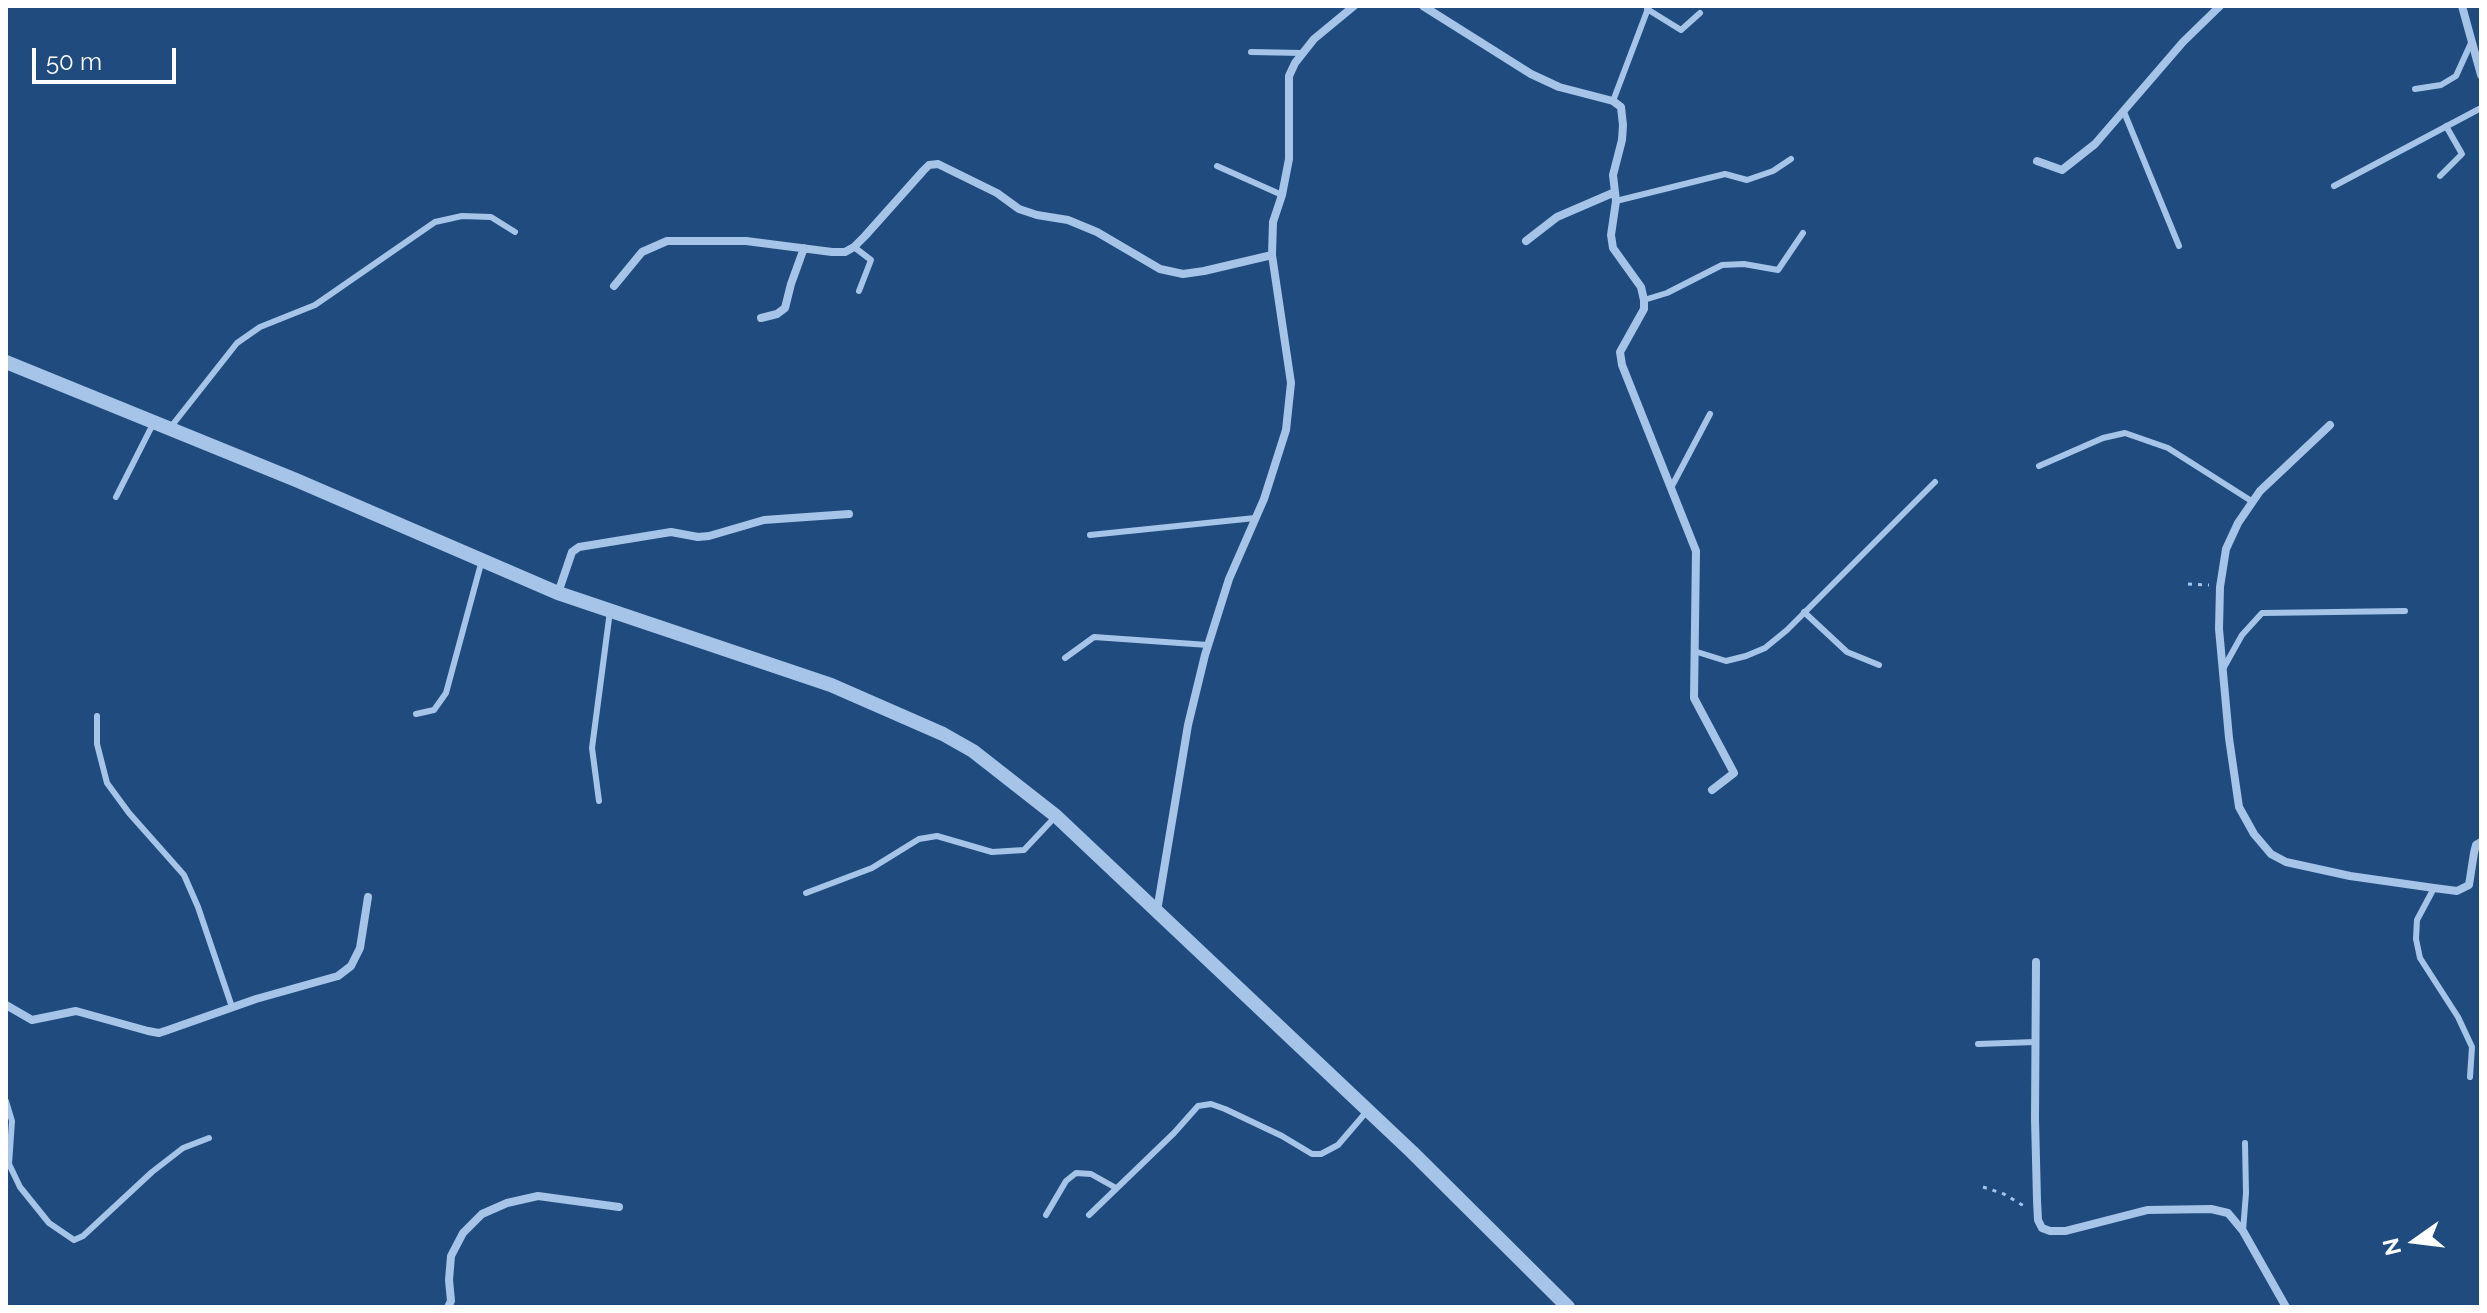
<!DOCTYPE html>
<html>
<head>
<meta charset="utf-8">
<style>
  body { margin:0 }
  #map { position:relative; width:2487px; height:1313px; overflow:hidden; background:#204b7f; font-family:Raleway,sans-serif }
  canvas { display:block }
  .frame { position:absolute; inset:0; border:8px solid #fff; pointer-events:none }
  .north { position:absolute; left:2375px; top:1201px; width:80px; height:80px; -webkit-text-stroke:6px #204b7f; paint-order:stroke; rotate:256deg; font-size:22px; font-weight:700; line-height:32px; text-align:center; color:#fff }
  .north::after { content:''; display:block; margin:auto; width:28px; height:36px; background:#fff; clip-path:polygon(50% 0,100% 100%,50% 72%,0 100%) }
  .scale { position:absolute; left:32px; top:48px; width:144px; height:36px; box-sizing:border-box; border:4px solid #fff; border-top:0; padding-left:10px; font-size:24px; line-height:28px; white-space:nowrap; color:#fff; -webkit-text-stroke:6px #204b7f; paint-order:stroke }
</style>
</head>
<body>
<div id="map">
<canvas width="2487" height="1313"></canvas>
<div class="frame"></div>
<div class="north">N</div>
<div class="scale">50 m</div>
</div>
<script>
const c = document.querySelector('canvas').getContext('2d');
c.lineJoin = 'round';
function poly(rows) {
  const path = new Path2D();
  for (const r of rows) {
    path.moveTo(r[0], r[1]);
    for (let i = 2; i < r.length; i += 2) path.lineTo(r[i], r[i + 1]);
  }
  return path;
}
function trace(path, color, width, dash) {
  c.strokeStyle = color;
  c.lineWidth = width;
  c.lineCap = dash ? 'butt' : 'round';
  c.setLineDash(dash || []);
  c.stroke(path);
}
const path = poly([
  [2188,584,2209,585],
  [1983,1187,2004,1194,2024,1206]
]);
const service = poly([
  [1647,9,1681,30,1700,13],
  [1251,52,1303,53],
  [2415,89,2441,85,2456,76,2471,43],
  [1613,101,1649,6],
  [2124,112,2179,246],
  [1217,166,1282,195],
  [2440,176,2462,154,2446,126],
  [2334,186,2481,108],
  [1616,201,1725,174,1747,180,1773,171,1791,159],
  [854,247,871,260,859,291],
  [1644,300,1667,293,1722,265,1744,264,1778,270,1803,233],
  [170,428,237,343,260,327,315,305,435,222,462,216,491,217,515,232],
  [2039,466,2103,438,2125,433,2168,448,2253,502],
  [1672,486,1710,414],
  [116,497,154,422],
  [1090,535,1255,518],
  [1804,612,1847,652,1879,665],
  [1694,651,1726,661,1746,656,1765,648,1787,630,1935,482],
  [1065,658,1094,637,1208,645],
  [2223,669,2242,635,2262,613,2405,611],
  [416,714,434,710,446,693,482,560],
  [97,716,97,744,107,783,129,813,184,875,198,907,232,1007],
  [599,801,592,748,610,611],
  [2434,888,2417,920,2416,939,2420,958,2458,1017,2472,1047,2470,1077],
  [806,893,872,868,919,839,937,836,992,852,1024,850,1056,816],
  [1978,1044,2035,1042],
  [6,1101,12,1121,9,1164,20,1187,49,1223,74,1240,83,1236,152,1172,183,1148,209,1138],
  [1046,1215,1066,1181,1076,1173,1091,1174,1116,1188],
  [1089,1215,1174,1133,1198,1106,1211,1104,1225,1109,1282,1136,1312,1154,1321,1154,1338,1145,1368,1110],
  [2243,1231,2246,1193,2245,1143]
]);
const minor = poly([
  [1423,6,1531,74,1559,87,1613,101,1621,107,1623,125,1622,140,1613,175,1616,201,1611,235,1613,248,1641,287,1644,300,1644,309,1620,352,1622,365,1696,551,1694,698,1734,773,1712,790],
  [2462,6,2481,75],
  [2037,161,2062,170,2095,144,2183,42,2220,6],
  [1526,241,1557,217,1615,192],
  [614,286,642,252,667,241,746,241,832,252,845,252,854,247,865,236,923,171,929,165,938,164,997,193,1019,209,1037,215,1068,220,1097,232,1160,269,1183,274,1204,271,1272,255],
  [761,318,777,314,785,308,791,284,804,248],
  [2330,425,2260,491,2238,523,2226,549,2220,587,2219,629,2229,738,2239,807,2254,834,2271,854,2286,862,2350,876,2434,888,2457,891,2469,885,2474,853,2476,845,2481,842],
  [558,593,572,552,579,547,671,532,698,537,709,536,764,520,849,514],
  [1157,911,1188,725,1205,655,1229,579,1264,499,1286,430,1291,383,1272,255,1273,222,1282,195,1289,159,1289,76,1295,63,1314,39,1354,6],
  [2036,962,2035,1119,2037,1200,2038,1220,2042,1228,2050,1231,2065,1231,2147,1210,2211,1209,2228,1213,2243,1231,2286,1307],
  [6,1005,32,1020,76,1011,148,1031,159,1033,168,1030,256,999,338,976,351,966,360,948,368,897],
  [448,1307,451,1301,449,1280,451,1256,463,1233,482,1214,507,1203,538,1196,619,1207]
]);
const tertiary = poly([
  [6,362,296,480,558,593,831,685,943,734,973,751,1056,816,1412,1152,1568,1307]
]);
trace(path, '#a5c4e7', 3, [4, 6]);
trace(service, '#a5c4e7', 6);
trace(minor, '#a5c4e7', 8);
trace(tertiary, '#a5c4e7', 14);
</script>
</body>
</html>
